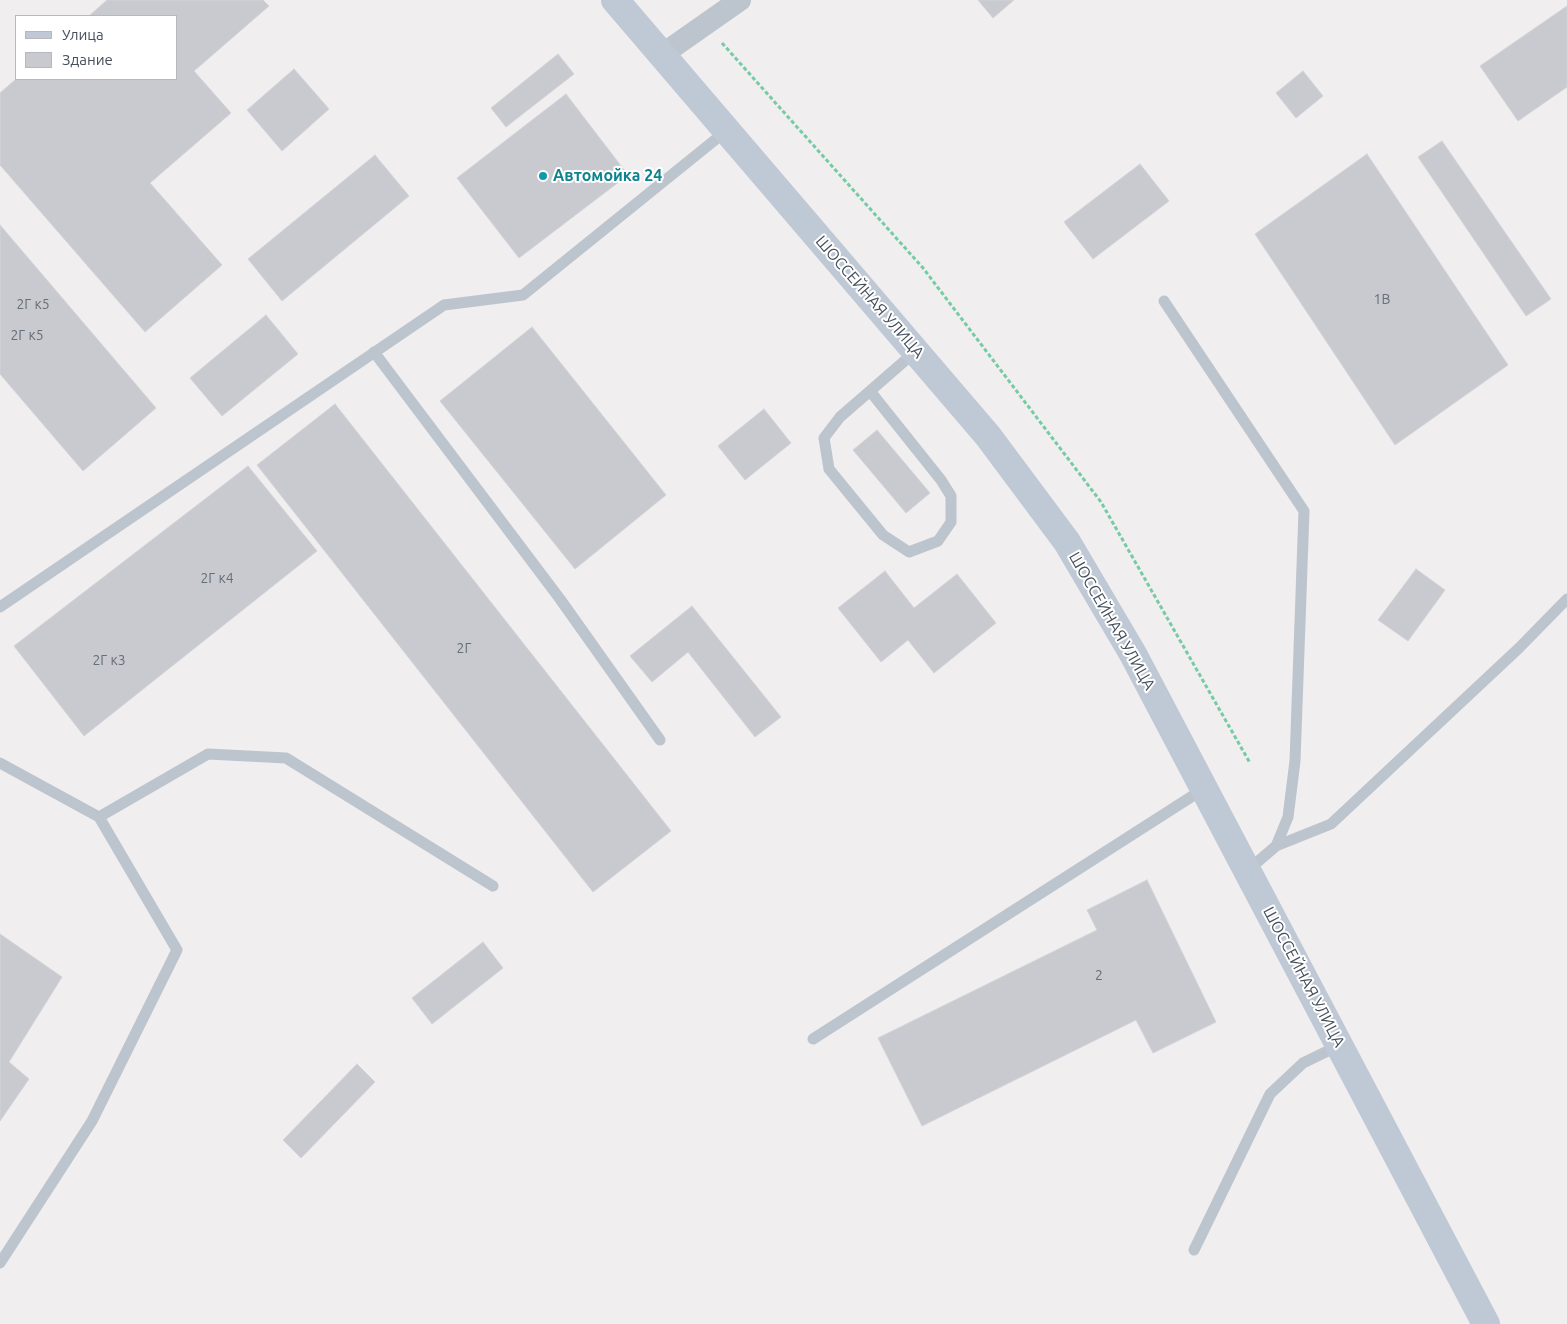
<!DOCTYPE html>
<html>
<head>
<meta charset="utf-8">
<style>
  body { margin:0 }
  #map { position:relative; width:1567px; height:1324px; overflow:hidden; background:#f0eeee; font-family:Ubuntu,sans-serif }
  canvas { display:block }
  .legend { position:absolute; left:15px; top:15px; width:162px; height:65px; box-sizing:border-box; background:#fff; border:1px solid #b5b9bd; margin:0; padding:6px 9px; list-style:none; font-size:15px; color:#46505b }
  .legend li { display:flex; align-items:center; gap:10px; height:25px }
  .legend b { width:25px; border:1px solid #b5b9bd }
</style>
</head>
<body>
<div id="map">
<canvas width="1567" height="1324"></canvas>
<ul class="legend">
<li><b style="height:6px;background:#bfc8d5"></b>Улица</li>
<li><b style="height:14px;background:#c8cad0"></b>Здание</li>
</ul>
</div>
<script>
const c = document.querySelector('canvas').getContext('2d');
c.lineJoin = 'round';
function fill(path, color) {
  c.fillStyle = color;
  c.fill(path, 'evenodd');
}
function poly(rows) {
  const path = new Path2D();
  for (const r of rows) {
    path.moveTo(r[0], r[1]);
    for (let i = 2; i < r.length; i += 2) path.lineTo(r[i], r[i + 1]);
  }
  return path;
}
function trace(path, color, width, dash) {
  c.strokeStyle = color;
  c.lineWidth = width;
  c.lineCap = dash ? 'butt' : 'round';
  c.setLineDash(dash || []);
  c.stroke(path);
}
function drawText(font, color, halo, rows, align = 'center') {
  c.font = font + ' Ubuntu,sans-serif';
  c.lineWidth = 4;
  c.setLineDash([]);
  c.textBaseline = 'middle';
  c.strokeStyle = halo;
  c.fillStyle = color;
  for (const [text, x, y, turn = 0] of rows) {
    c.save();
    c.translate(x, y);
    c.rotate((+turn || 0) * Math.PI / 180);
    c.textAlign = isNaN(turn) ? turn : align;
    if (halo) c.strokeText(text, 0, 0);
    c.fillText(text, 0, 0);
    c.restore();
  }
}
const building = poly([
  [107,0,263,0,269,6,194,71,231,113,150,183,222,265,145,332,0,165,0,93,16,79,176,79,176,16,89,16,107,0],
  [978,0,1014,0,993,18,978,0],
  [1567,6,1567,87,1518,121,1480,66,1567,6],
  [558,54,574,74,506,127,491,108,558,54],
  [294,69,329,109,282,151,247,110,294,69],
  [1303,71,1323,96,1296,118,1276,93,1303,71],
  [566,94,628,175,519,258,457,178,566,94],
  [1442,141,1551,299,1526,316,1418,157,1442,141],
  [1367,154,1508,365,1395,445,1255,234,1367,154],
  [375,155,409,196,282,301,248,259,375,155],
  [1140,164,1169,201,1093,259,1064,222,1140,164],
  [0,225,156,408,83,471,0,374,0,225],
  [266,315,298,354,222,416,190,378,266,315],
  [532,327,666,495,575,569,440,401,532,327],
  [335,404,671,831,593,892,257,465,335,404],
  [764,409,791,443,745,480,718,446,764,409],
  [877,430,930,493,906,513,853,450,877,430],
  [248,466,317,551,84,736,14,646,248,466],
  [1416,569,1445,590,1408,641,1378,620,1416,569],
  [885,571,914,608,957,574,996,623,934,673,908,640,881,662,838,608,885,571],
  [692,606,781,717,755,737,688,652,652,682,630,656,692,606],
  [1147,880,1216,1022,1153,1053,1136,1020,922,1126,878,1038,1097,930,1087,910,1147,880],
  [0,934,62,977,9,1062,29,1079,0,1121,0,934],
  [483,942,503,968,432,1024,412,998,483,942],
  [357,1064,375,1082,301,1158,283,1140,357,1064]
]);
const path = poly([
  [722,43,923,268,1101,502,1250,763]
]);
const service = poly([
  [1164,301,1304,511,1295,761,1288,817,1276,846,1248,870],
  [374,352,560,599,660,740],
  [870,391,941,480,951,496,951,522,938,541,909,552,883,535,829,469,824,438,840,417,870,391,916,351],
  [0,607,444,305,523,295,726,131],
  [0,763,99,817,208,754,286,758,493,886],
  [1276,846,1331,824,1519,648,1567,599],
  [813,1039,1205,788],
  [1194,1250,1270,1094,1303,1063,1340,1045],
  [0,1263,92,1121,177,950,99,817]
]);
const minor = poly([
  [663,54,740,0]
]);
const secondary = poly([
  [615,0,988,436,1067,542,1133,654,1486,1324]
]);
const markers = [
  [543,176,5,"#0f9aa8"]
];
const numberNames = [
  ["1В",1382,299],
  ["2Г к5",33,304],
  ["2Г к5",27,335],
  ["2Г к4",217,578],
  ["2Г",464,648],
  ["2Г к3",109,660],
  ["2",1099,975]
];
const cultureNames = [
  ["Автомойка 24",553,176]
];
const streetNames = [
  ["ШОССЕЙНАЯ УЛИЦА",870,297,49],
  ["ШОССЕЙНАЯ УЛИЦА",1112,621,60],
  ["ШОССЕЙНАЯ УЛИЦА",1304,977,62]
];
fill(building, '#c8cad0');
trace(building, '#d2d4d9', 1);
trace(path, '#75cba4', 3, [4, 2.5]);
trace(service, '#bcc4cd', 11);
trace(minor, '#bcc4cd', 22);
trace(secondary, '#bfc8d5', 28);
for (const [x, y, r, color] of markers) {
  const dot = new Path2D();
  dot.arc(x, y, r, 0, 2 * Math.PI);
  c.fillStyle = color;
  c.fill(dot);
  trace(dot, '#fff', 2);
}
drawText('14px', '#666e78', null, numberNames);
drawText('bold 16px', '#0d838f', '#fff', cultureNames, 'left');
drawText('16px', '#46505b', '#fff', streetNames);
</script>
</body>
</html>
